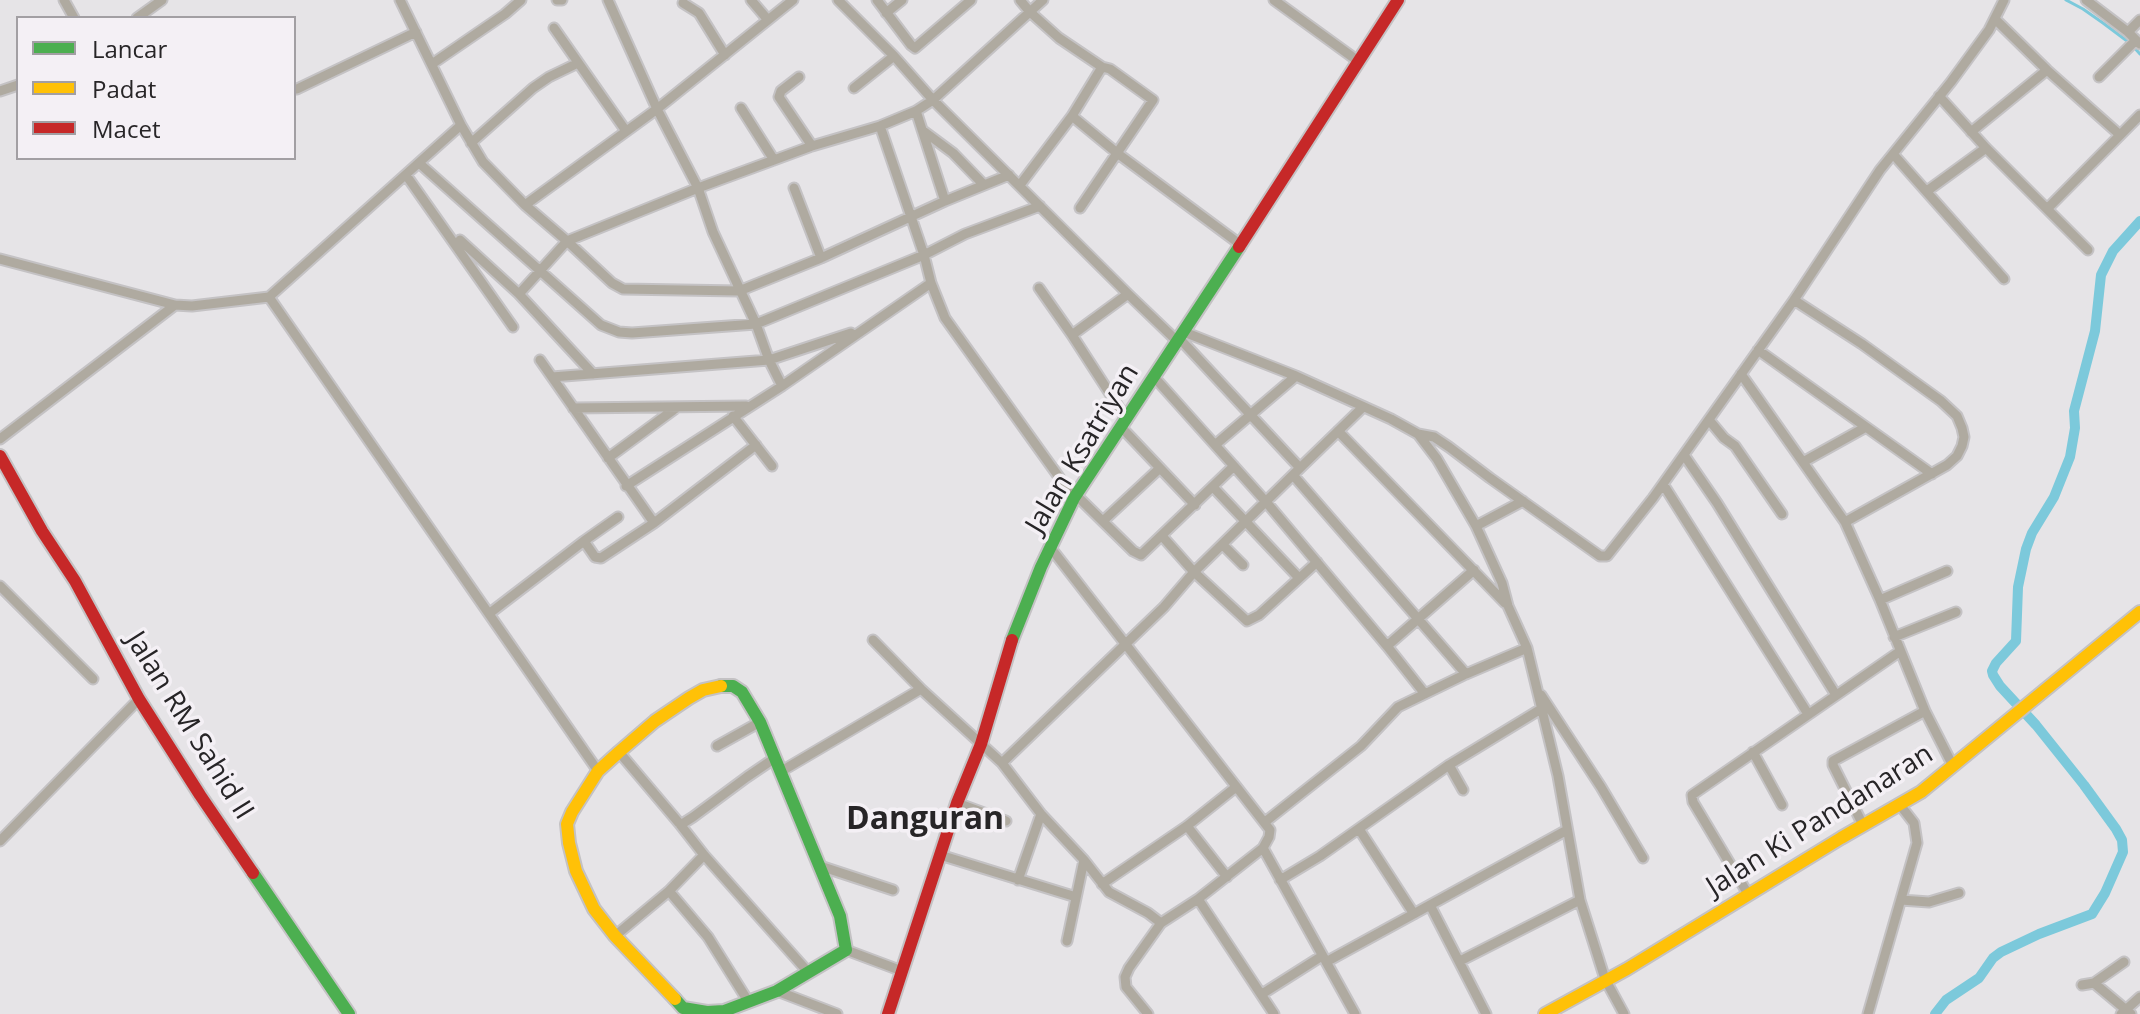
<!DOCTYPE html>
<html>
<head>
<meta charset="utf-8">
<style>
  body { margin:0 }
  #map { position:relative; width:2140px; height:1014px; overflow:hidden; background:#e6e4e7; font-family:"Open Sans",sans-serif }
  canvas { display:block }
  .legend { position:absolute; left:16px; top:16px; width:280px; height:144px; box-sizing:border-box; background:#f4f0f5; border:2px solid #a29fa3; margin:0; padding:10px 14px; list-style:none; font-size:24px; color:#272527 }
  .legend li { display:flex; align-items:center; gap:16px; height:40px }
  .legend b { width:40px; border:2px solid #a29fa3 }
</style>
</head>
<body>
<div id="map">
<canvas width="2140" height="1014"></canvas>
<ul class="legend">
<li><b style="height:10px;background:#4caf50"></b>Lancar</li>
<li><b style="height:10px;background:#ffc107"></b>Padat</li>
<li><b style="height:10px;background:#c62828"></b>Macet</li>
</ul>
</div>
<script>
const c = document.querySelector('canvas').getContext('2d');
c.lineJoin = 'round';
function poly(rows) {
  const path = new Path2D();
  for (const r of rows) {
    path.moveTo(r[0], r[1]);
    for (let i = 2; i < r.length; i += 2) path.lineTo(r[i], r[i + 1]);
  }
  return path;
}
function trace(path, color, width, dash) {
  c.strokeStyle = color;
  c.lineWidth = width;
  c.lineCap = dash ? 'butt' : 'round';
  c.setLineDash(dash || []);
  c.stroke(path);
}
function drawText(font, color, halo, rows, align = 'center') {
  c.font = font + ' "Open Sans",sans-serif';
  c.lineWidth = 7;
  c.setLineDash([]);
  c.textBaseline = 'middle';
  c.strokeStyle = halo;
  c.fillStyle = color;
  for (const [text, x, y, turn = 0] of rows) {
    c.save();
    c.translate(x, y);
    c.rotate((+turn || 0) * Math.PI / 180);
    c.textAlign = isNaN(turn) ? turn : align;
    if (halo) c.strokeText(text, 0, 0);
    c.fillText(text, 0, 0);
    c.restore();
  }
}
const stream = poly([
  [2066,0,2083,9,2103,23,2131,44,2140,54]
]);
const canal = poly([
  [1935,1014,1946,1000,1979,978,1993,958,2001,952,2039,934,2092,914,2105,893,2123,852,2122,840,2116,829,2084,785,2036,725,2000,686,1993,675,1992,671,1996,663,2016,641,2018,587,2026,549,2032,533,2054,497,2070,457,2075,428,2074,411,2095,331,2101,275,2113,251,2140,221]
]);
const street = poly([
  [64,0,74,18],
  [400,0,461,125,483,162,525,205,567,241,612,283,623,289,739,291,821,258,945,201,1009,175],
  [557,0,562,0],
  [608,0,657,109,698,188,713,232,756,324,769,360,782,386],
  [751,0,768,20],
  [838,0,894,56,933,100,1128,294,1178,342],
  [877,0,911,45,915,48,971,0],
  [1020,0,1030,12,1059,38,1102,67],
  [1274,0,1358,61],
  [2086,0,2128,32,2140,44],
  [683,3,699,13,725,55],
  [886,13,902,0],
  [137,18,162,0],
  [1995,19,2047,70,2120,135],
  [554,28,626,131],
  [2128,32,2140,20],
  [432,64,505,14,521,0],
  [799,77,781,91,779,97,812,146],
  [2099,77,2136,40],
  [854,88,894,56],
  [297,89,416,32],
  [0,91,18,85],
  [1939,96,1986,148,2088,250],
  [741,108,774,160],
  [916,111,945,201],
  [1072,116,1117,153,1241,245],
  [880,126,924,255,931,283,945,318,1074,498],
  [922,130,953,153,984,185],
  [1971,132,2047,70],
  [471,143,533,88,549,77,578,63],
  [1893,154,2004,279],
  [419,163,601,325,619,332,632,333,756,324,924,255,965,234,1040,206],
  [406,175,513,327],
  [1020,185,1072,116,1102,67,1110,69,1153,100,1080,208],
  [794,188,821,258],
  [1927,191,1986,148],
  [525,205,657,109,793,0],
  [2048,208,2140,115],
  [460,240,519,294,593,374],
  [0,259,175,305,192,306,269,297,461,125],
  [1039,288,1072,335,1127,420],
  [519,294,567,241,698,188,812,146,880,126,916,111,933,100,1043,0],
  [269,297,598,771],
  [1794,300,1862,344,1941,401,1957,416,1962,428,1964,437,1962,446,1957,456,1947,465,1845,522,1880,600,1925,711,1953,766],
  [1184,332,1296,376,1391,419,1418,434,1437,459,1476,526,1502,583,1508,606,1527,648,1558,776,1580,900,1605,979,1624,1014],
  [1072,335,1128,294],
  [1758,350,1932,474],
  [540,360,654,523],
  [1741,374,1845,522],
  [552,377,769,360,851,333],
  [1155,378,1267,503,1387,646,1425,694],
  [573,408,746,406],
  [733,416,772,466],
  [1709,420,1724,438,1735,446,1782,514],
  [1122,428,1195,505],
  [1338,431,1505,603],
  [1418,434,1434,437,1449,447,1490,478,1600,556,1607,556,1653,498,1794,300,1880,170,1951,82,1989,30,2004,0],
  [0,439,175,305],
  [1215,445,1296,376],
  [1684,455,1717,503,1836,695],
  [608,458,676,408],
  [1803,462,1866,427],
  [1300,468,1363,407],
  [1293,475,1466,674],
  [1663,484,1808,714],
  [626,486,782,386,931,283],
  [1213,487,1299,578],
  [1076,495,1133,551,1141,555,1234,466],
  [1103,521,1160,468],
  [1476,526,1523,501],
  [1162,536,1194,572,1247,621,1259,615,1317,562],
  [584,541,595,557,601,558,654,523,756,445],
  [1223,545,1243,565],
  [1050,547,1270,830,1269,837,1263,848,1198,899,1161,923],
  [0,586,93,679],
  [1880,600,1947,571],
  [490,613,584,541,618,517],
  [1894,637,1956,612],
  [873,640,921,689,1002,763,1041,814,1084,860,1109,892,1148,913,1161,923,1129,968,1125,977,1126,987,1148,1014],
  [1387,646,1474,570],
  [1541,695,1601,787,1643,858],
  [717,746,760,722],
  [619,752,679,823,704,855,808,972],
  [1753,752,1782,805],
  [1002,763,1164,607,1194,572,1300,468,1180,339],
  [1449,765,1463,790],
  [780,772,921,689],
  [957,803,1006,821],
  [1265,822,1361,746,1398,707,1466,674,1527,648],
  [679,823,682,824,693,817,747,777,775,758],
  [1863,825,1833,765,1833,761,1925,711],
  [1187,826,1227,877],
  [1359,829,1414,914],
  [0,841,139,699],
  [1263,848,1355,1014],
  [940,855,1076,897],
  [820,866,893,890],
  [1018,880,1041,814],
  [1280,880,1320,856,1449,765,1541,709],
  [1102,884,1187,826,1236,787],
  [669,891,708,937,748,1001],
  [1748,894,1693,802,1692,795,1899,652],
  [1198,899,1274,1014],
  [1901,900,1929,902,1959,893],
  [1430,905,1486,1014],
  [615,936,669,891,704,855],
  [1067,941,1084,860],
  [846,950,902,971],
  [1460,961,1580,900],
  [1326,962,1567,830],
  [2094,983,2124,962],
  [2082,985,2094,983,2131,1014],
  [777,991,837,1014],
  [1262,994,1322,956],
  [1868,1014,1917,843,1914,823,1900,805],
  [2121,1014,2140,997]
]);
const fast = poly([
  [1012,640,1041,567,1074,498,1239,247],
  [253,873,349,1014],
  [675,999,683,1008,707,1012,724,1011,777,991,846,950,840,916,760,722,742,692,733,686,721,686]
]);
const slow = poly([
  [675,999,615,936,594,909,576,871,569,843,567,824,572,812,598,771,619,752,655,721,689,698,703,690,721,686],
  [1545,1014,1627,969,1841,838,1921,792,2140,612]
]);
const jam = poly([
  [1239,247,1398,0],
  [0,456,42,531,75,581,139,699,200,795,253,873],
  [888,1014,957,803,981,744,1012,640]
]);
const streetNames = [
  ["Jalan Ksatriyan",1083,449,-59],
  ["Jalan RM Sahid II",189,726,58],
  ["Jalan Ki Pandanaran",1820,821,-32]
];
const quarterNames = [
  ["Danguran",925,820]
];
trace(stream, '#7cc9db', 3);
trace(canal, '#7cc9db', 10);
trace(street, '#c4c2c4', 13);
trace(fast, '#c4c2c4', 16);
trace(slow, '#c4c2c4', 16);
trace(jam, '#c4c2c4', 16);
trace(street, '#afaaa0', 9);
trace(fast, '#4caf50', 12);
trace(slow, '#ffc107', 12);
trace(jam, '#c62828', 12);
drawText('28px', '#272527', '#f4f0f5', streetNames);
drawText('bold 32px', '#272527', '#f4f0f5', quarterNames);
</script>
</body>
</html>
